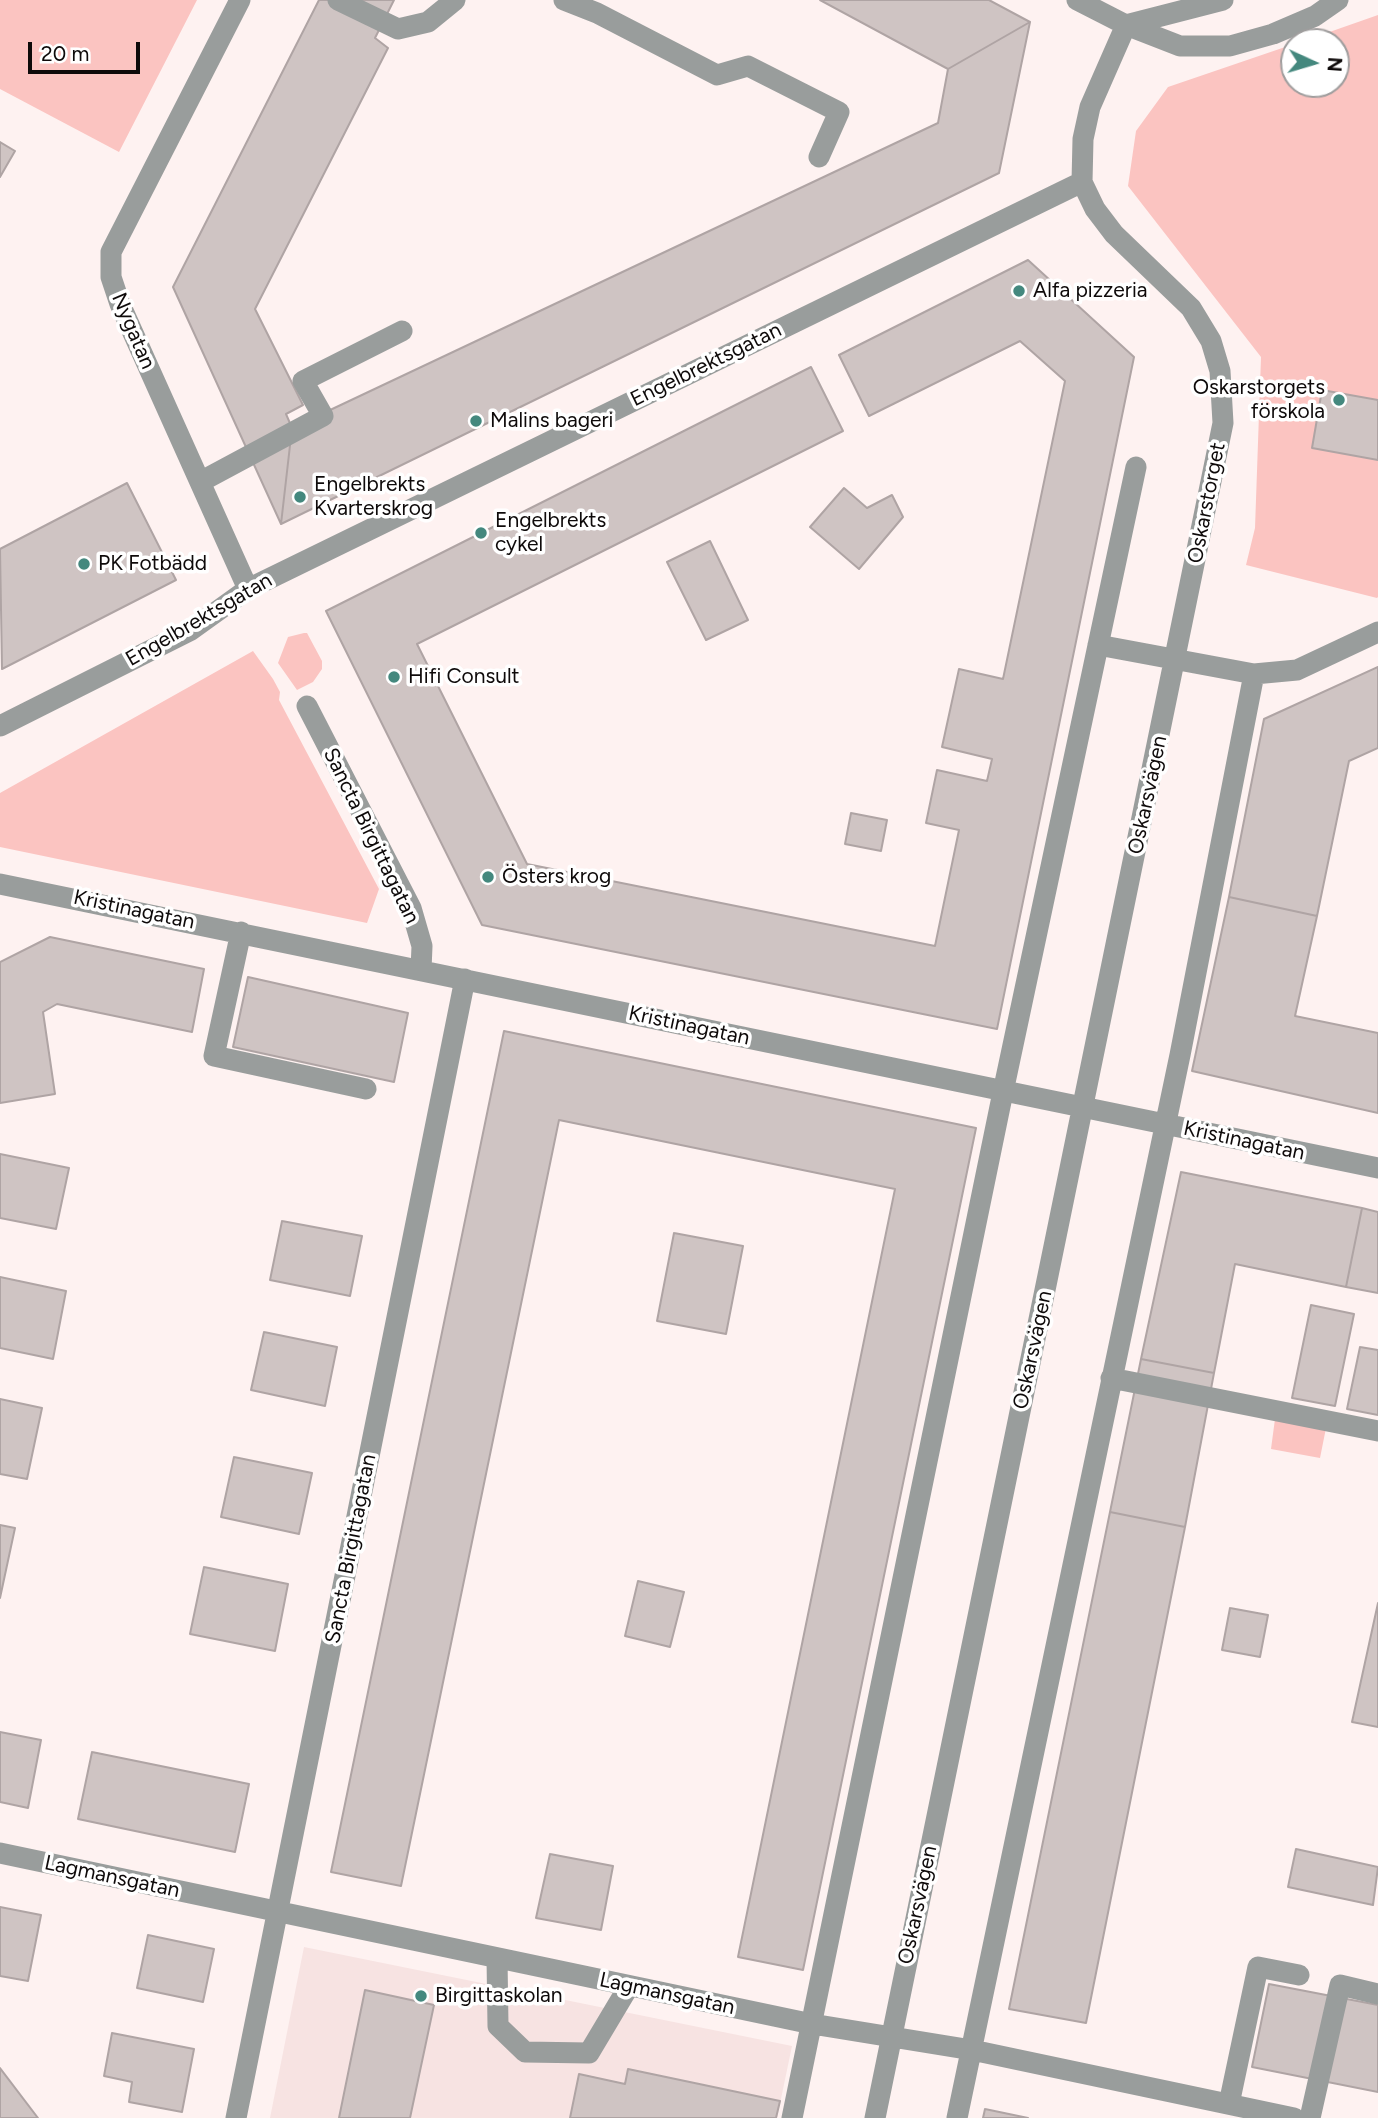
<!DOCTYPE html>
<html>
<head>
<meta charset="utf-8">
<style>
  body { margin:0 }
  #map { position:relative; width:1378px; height:2118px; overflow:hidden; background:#fef2f1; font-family:Figtree,sans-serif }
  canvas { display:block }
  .north { position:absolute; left:1280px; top:28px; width:70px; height:70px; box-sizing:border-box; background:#fff; border:2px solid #9f9d9d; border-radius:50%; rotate:94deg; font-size:19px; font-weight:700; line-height:28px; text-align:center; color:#0e0a0a }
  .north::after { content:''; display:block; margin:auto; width:24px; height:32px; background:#44887e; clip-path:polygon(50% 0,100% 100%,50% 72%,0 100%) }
  .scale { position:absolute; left:28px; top:42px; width:112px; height:32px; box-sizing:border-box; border:4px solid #0e0a0a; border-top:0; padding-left:9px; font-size:21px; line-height:24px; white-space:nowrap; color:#0e0a0a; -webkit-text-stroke:5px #fff; paint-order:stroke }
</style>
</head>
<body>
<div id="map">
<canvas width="1378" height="2118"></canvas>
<div class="north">N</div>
<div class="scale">20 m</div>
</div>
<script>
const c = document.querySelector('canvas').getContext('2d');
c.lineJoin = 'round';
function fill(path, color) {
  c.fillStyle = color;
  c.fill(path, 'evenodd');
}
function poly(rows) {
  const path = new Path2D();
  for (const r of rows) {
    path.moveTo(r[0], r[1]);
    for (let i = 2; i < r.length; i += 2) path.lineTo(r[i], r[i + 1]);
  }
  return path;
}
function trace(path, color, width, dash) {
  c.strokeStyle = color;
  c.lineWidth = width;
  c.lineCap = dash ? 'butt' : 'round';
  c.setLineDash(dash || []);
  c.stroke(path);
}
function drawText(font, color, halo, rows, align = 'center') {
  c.font = font + ' Figtree,sans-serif';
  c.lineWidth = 7;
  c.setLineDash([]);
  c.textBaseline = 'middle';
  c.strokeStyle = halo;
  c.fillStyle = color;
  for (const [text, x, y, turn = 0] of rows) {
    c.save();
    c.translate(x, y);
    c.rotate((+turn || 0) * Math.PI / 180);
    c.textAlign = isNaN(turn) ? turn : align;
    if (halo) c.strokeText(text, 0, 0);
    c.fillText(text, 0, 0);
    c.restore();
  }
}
const built = poly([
  [304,1947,792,2046,777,2118,270,2118]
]);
const green = poly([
  [0,0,197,0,119,152,0,89],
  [1378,15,1378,597,1377,598,1246,565,1255,528,1261,357,1128,186,1136,131,1168,87,1294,44,1294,84,1336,84,1336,42,1301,42],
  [304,633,307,633,322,661,322,669,313,682,297,690,278,663,288,637],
  [253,651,273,679,280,692,279,700,379,889,367,923,0,847,0,793],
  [1275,1419,1326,1428,1320,1458,1271,1449]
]);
const building = poly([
  [319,0,394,0,375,38,388,48,255,309,303,405,286,414,292,428,281,524,173,287,319,0],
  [820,0,989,0,1030,22,948,69,820,0],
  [1030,22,999,173,281,524,292,428,938,123,948,69,1030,22],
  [0,142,15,151,0,177,0,142],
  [1028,260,1134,357,997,1029,482,925,326,611,811,367,843,431,417,644,527,864,935,946,959,830,926,823,937,770,987,781,992,759,942,747,959,669,1003,679,1065,381,1020,341,869,416,839,355,1028,260],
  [1322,390,1378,400,1378,460,1312,448,1322,390],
  [127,483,176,580,2,669,0,549,127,483],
  [844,488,867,508,892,495,903,517,859,569,810,527,844,488],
  [710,541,748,620,706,640,667,562,710,541],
  [1378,667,1378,748,1349,761,1317,916,1229,897,1264,719,1378,667],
  [851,813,887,820,881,851,845,844,851,813],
  [1229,897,1317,916,1295,1016,1378,1033,1378,1113,1192,1071,1229,897],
  [50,937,204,969,192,1032,57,1004,43,1012,55,1094,0,1103,0,962,50,937],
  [248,977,408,1013,394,1082,233,1047,248,977],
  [504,1031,976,1128,803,1970,738,1957,895,1189,559,1120,401,1886,331,1872,504,1031],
  [0,1154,69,1168,56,1229,0,1218,0,1154],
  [1181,1172,1362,1208,1346,1287,1235,1264,1214,1373,1141,1359,1181,1172],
  [1362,1208,1378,1212,1378,1293,1346,1287,1362,1208],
  [282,1221,362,1236,350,1296,270,1280,282,1221],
  [674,1233,743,1246,726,1334,657,1321,674,1233],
  [0,1277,66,1291,53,1359,0,1348,0,1277],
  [1311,1305,1354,1314,1335,1406,1292,1398,1311,1305],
  [264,1332,337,1347,325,1406,251,1390,264,1332],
  [1360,1347,1378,1350,1378,1415,1347,1409,1360,1347],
  [1141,1359,1214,1373,1185,1527,1110,1512,1141,1359],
  [0,1399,42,1408,27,1479,0,1474,0,1399],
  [234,1457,312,1473,299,1534,221,1517,234,1457],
  [1110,1512,1185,1527,1086,2023,1009,2009,1110,1512],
  [0,1525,15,1528,0,1598,0,1525],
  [204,1567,288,1584,275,1651,190,1634,204,1567],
  [638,1581,684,1592,670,1647,625,1636,638,1581],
  [1378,1603,1378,1727,1352,1722,1378,1603],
  [1230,1608,1268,1615,1260,1657,1222,1650,1230,1608],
  [0,1732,41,1740,28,1808,0,1802,0,1732],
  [92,1752,249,1784,235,1852,78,1819,92,1752],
  [1296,1849,1378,1867,1373,1905,1288,1887,1296,1849],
  [550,1854,613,1866,601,1930,536,1918,550,1854],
  [0,1907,41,1915,28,1981,0,1976,0,1907],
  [148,1935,214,1949,203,2002,137,1988,148,1935],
  [1269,1984,1378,2005,1378,2092,1252,2067,1269,1984],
  [365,1990,434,2005,410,2118,339,2118,365,1990],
  [112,2033,194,2049,182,2112,129,2102,132,2082,104,2076,112,2033],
  [0,2068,38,2118,0,2118,0,2068],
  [628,2069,780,2101,776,2118,570,2118,579,2074,625,2084,628,2069],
  [985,2109,1028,2118,983,2118,985,2109]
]);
const minor = poly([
  [240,0,111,252,111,277,120,304,248,589],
  [338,0,398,29,428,22,455,0],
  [564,0,597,13,717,75,748,66,839,112,819,157],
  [1077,0,1126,25,1180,46,1230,46,1273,34,1315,16,1338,0],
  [1126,25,1223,0],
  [200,482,323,416,303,381,402,331],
  [1098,645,1254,674,1297,670,1378,632],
  [307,706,411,908,422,946,421,970],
  [0,726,191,630,248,589,1082,182],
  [0,884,1378,1168],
  [241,932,214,1056,366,1089],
  [1111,1378,1378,1431],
  [0,1853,812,2024,972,2050,1294,2118],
  [497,1958,498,2026,525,2052,589,2053,629,1986],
  [1229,2104,1258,1967,1299,1975],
  [236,2118,465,979],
  [792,2118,1003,1092,1136,467],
  [875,2118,1223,423,1220,371,1211,341,1191,308,1114,234,1095,209,1082,182,1083,139,1090,107,1126,25],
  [957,2118,1180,1055,1254,674],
  [1310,2118,1340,1985,1378,1994]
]);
const markers = [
  [1019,291,7,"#44887e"],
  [1339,400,7,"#44887e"],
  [476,421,7,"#44887e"],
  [300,497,7,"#44887e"],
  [481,533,7,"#44887e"],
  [84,564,7,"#44887e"],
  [394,677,7,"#44887e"],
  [488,877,7,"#44887e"],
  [421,1996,7,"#44887e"]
];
const poiNames = [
  ["Alfa pizzeria",1033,291],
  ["Oskarstorgets",1325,388,"right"],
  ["förskola",1325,412,"right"],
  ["Malins bageri",490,421],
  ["Engelbrekts",314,485],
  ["Kvarterskrog",314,509],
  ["Engelbrekts",495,521],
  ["cykel",495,545],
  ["PK Fotbädd",98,564],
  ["Hifi Consult",408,677],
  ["Östers krog",502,877],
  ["Birgittaskolan",435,1996]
];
const streetNames = [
  ["Nygatan",133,331,67],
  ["Engelbrektsgatan",706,365,-26],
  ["Oskarstorget",1207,503,-79],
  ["Engelbrektsgatan",199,620,-30],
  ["Oskarsvägen",1148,795,-78],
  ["Sancta Birgittagatan",371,836,64],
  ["Kristinagatan",134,910,12],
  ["Kristinagatan",689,1026,12],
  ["Kristinagatan",1244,1141,12],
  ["Oskarsvägen",1033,1350,-78],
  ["Sancta Birgittagatan",351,1549,-79],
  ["Lagmansgatan",112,1877,12],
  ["Oskarsvägen",918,1905,-78],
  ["Lagmansgatan",667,1994,12]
];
fill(built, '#f7e3e2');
fill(green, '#fbc4c1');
fill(building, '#cfc4c3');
trace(building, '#afa4a4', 2);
trace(minor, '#999d9c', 21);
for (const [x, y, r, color] of markers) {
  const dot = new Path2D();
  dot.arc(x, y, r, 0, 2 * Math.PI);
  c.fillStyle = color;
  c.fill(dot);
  trace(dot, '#fff', 2.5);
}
drawText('21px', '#0e0a0a', '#fff', poiNames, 'left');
drawText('21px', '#0e0a0a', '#fff', streetNames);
</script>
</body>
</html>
